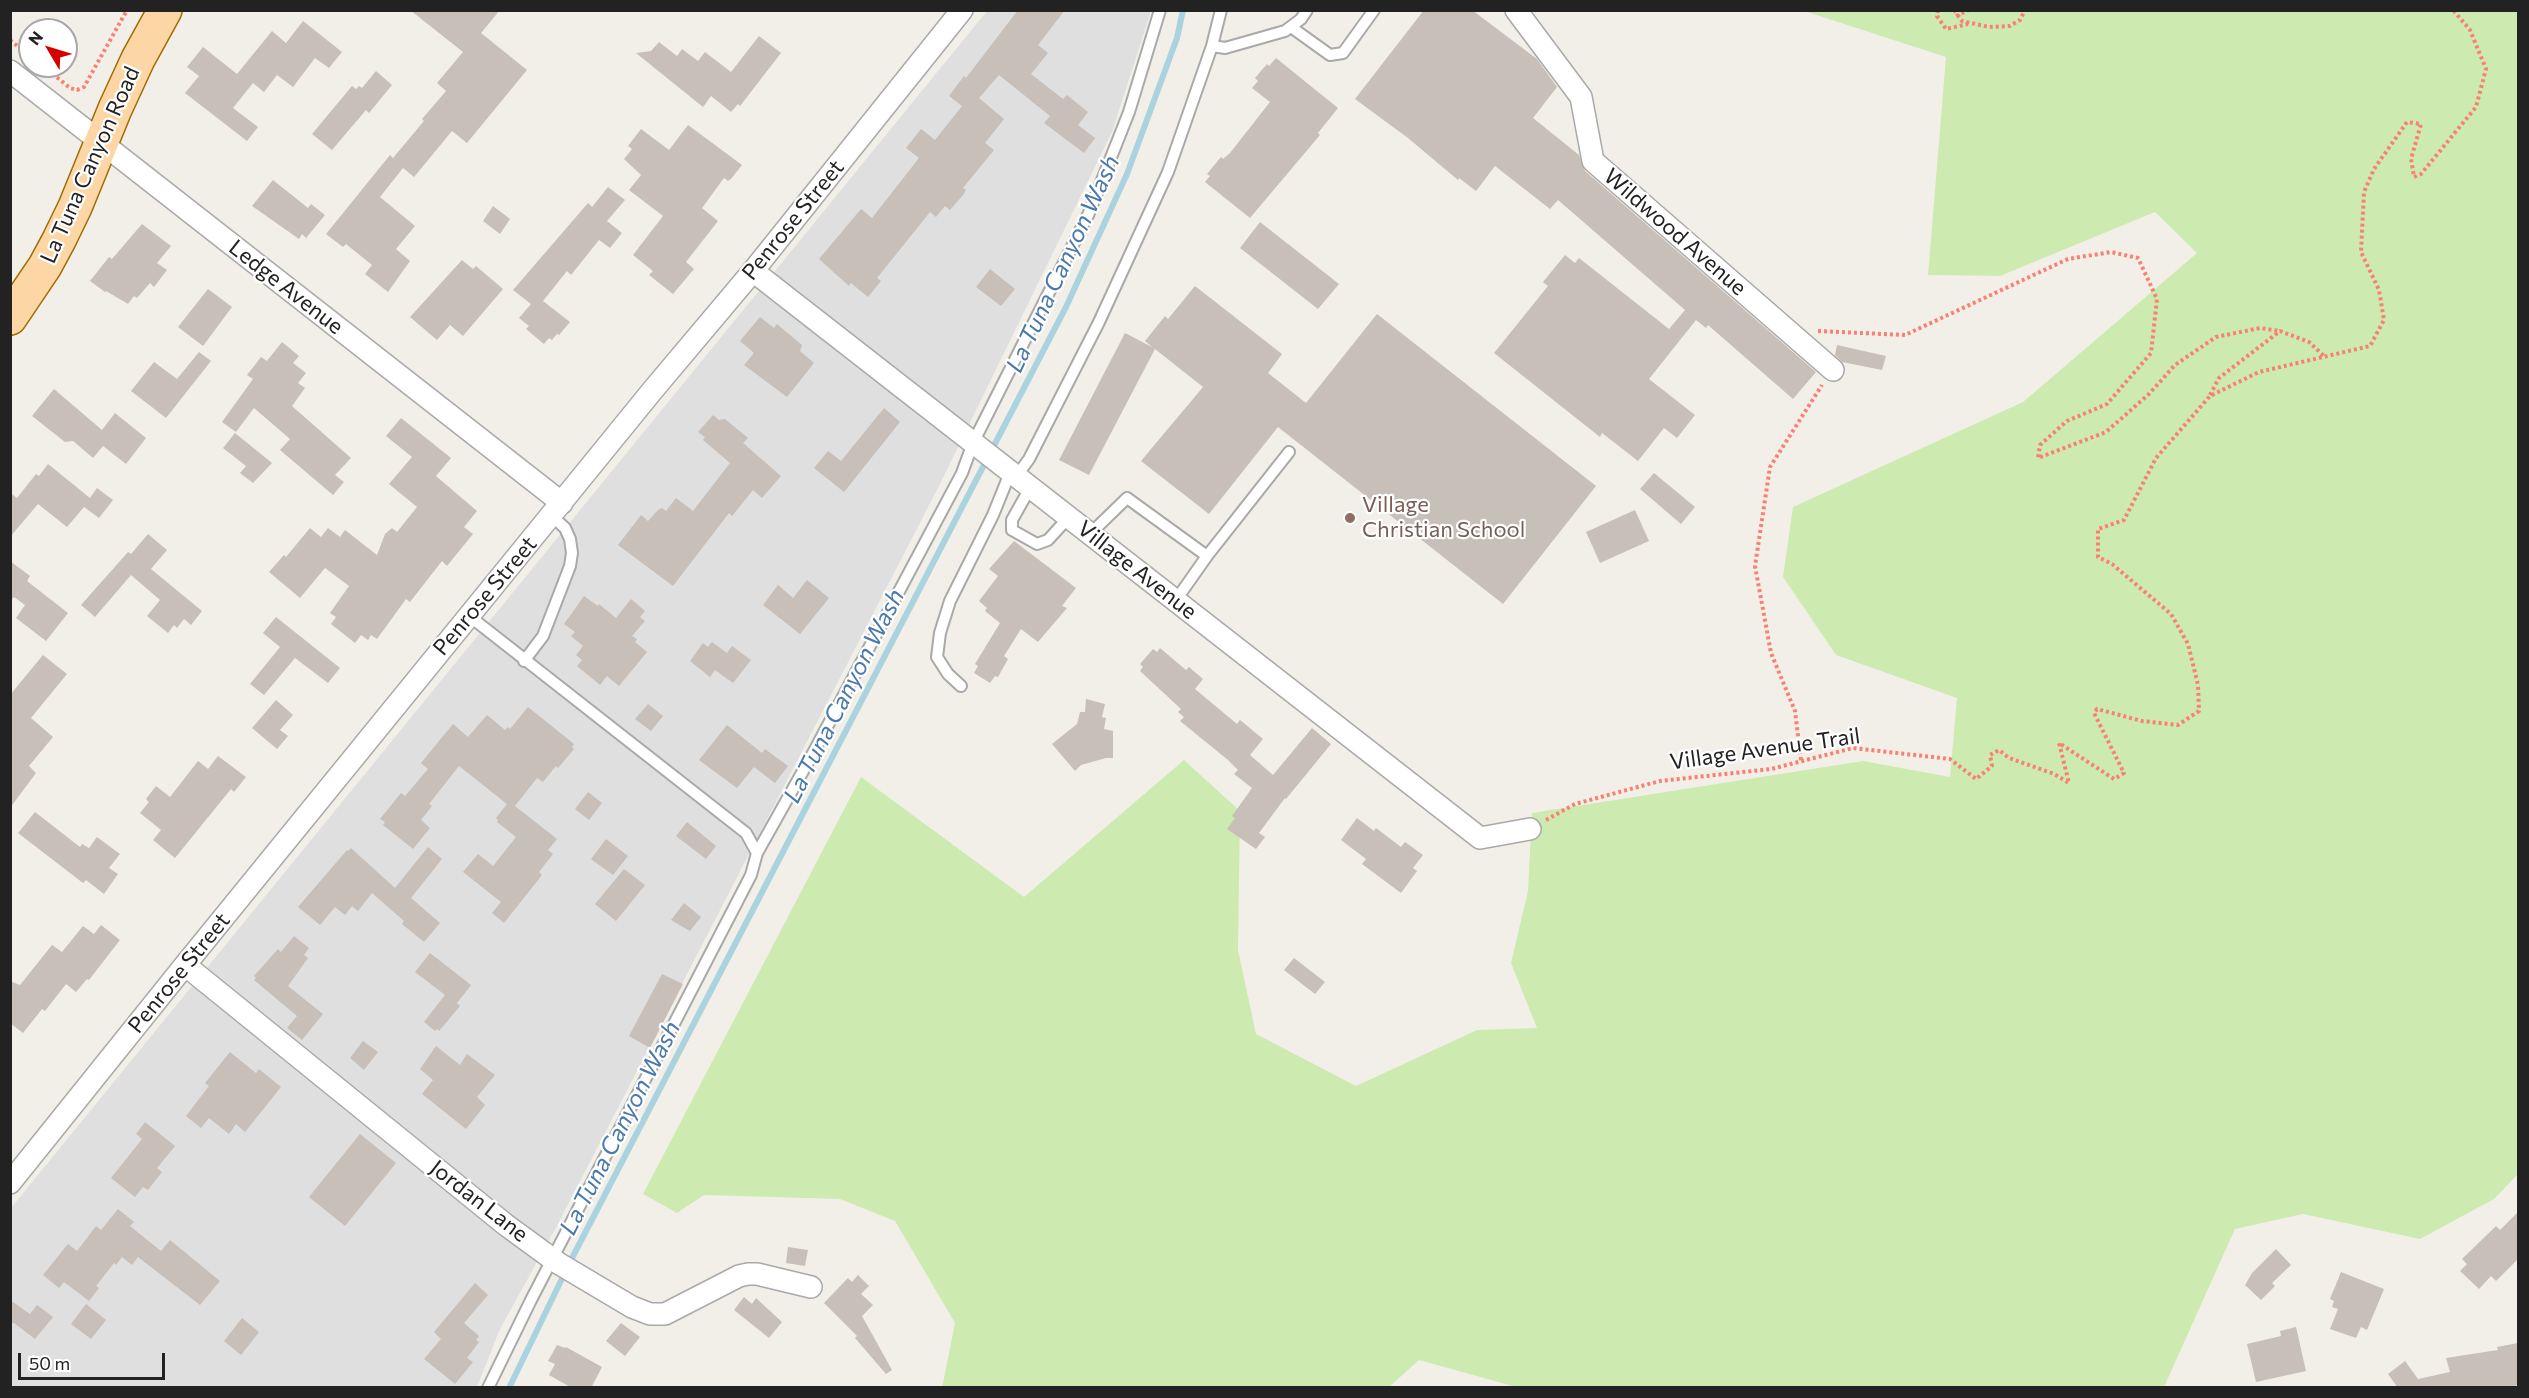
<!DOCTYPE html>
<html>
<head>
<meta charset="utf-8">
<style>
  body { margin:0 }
  #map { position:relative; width:2529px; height:1398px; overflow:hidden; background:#f2efe9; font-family:Commissioner,sans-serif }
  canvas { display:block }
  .frame { position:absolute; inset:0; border:12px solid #222; pointer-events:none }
  .north { position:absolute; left:18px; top:18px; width:60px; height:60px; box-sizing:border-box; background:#fff; border:2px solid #a7a7a7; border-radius:50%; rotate:308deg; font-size:16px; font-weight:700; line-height:24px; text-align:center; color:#222 }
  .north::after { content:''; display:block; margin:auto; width:21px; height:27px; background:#d40000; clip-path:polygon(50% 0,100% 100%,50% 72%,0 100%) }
  .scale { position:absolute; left:18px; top:1353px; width:147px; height:27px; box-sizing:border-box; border:3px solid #222; border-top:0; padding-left:8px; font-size:18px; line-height:21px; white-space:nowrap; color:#222; -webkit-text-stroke:4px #fff; paint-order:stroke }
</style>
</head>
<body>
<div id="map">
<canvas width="2529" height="1398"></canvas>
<div class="frame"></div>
<div class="north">N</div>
<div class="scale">50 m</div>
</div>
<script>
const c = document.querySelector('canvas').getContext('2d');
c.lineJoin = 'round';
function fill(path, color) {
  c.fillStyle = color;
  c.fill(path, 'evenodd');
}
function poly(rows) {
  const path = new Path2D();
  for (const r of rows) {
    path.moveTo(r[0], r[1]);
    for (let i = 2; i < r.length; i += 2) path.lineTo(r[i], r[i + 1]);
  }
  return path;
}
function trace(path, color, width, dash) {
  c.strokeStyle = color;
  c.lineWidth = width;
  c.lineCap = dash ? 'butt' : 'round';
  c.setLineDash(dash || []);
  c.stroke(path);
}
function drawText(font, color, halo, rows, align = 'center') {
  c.font = font + ' Commissioner,sans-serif';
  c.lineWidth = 4.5;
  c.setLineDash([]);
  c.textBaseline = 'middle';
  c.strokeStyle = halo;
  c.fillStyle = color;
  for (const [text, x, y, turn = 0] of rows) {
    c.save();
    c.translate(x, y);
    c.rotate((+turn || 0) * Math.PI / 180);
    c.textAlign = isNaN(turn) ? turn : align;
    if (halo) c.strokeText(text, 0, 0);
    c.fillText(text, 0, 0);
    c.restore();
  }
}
const residential = poly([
  [987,11,1151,11,1112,132,939,486,558,1224,500,1329,477,1387,11,1388,11,1208]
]);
const grass = poly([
  [1804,11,2518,11,2518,1174,2494,1199,2420,1239,2303,1214,2235,1229,2164,1387,1520,1388,1419,1360,1389,1387,942,1388,955,1323,895,1221,840,1199,704,1195,677,1213,643,1194,861,777,1024,897,1184,760,1240,811,1238,950,1256,1034,1356,1086,1477,1030,1537,1028,1511,963,1528,891,1532,813,1863,761,1950,777,1957,698,1836,655,1783,577,1793,507,2023,402,2197,253,2155,212,2000,276,1928,275,1946,57]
]);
const stream = poly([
  [509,1388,572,1258,1066,307,1127,174,1177,38,1183,10]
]);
const building = poly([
  [410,10,500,10,481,33,527,70,467,143,452,131,414,177,403,168,380,197,415,226,396,249,410,261,388,292,365,274,372,265,346,244,343,247,326,234,390,155,393,158,424,121,422,119,446,91,437,83,463,52],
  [1018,10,1065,10,1038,45,1048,53,1031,74,1063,99,1067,95,1088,112,1078,125,1095,138,1084,153,1044,123,1050,116,999,75,979,98,1004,119,985,143,994,150,963,188,966,190,963,195,950,210,945,206,936,217,930,212,877,278,881,281,868,297,851,283,849,286,819,259,861,209,872,218,919,158,906,148,921,129,935,140,962,106,949,96,964,76,966,78],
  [1424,10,1472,10,1537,59,1557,87,1533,118,1579,155,1585,171,1816,372,1793,399,1708,325,1706,328,1696,320,1649,379,1695,415,1677,438,1664,428,1638,461,1602,433,1600,437,1494,353,1548,286,1543,282,1565,255,1575,263,1579,258,1669,329,1685,310,1558,200,1550,209,1495,166,1476,191,1459,178,1458,180,1408,138,1355,99],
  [303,21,342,52,329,68,315,58,293,87,277,75,264,92,253,83,233,108,258,127,247,141,185,93,199,76,187,67,203,47,237,74,272,31,286,43],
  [759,36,781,53,740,106,738,104,731,112,711,96,703,107,636,53,651,51,659,42,677,56,682,49,698,61,705,52,731,72],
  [1276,58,1338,108,1318,133,1320,135,1250,218,1205,182,1210,176,1207,174,1221,157,1223,159,1230,153,1270,102,1252,88,1258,81,1255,78,1267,64,1269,66],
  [376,71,392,85,369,113,366,110,332,150,312,134,352,86,356,89,359,86,362,88],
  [688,125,742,165,731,179,728,181,724,178,702,208,718,221,686,262,694,269,673,294,649,275,653,271,633,255,663,216,629,190,641,175,624,159,632,149,628,146,641,129,669,150],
  [273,180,308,208,311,204,325,215,306,238,302,234,299,239,252,206],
  [608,187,625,200,607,221,622,233,610,248,599,240,571,275,567,271,543,301,570,322,559,335,557,334,552,340,549,338,544,344,526,329,529,326,519,318,531,304,513,290,588,203,592,207],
  [493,206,510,219,500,234,483,221],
  [1260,222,1339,284,1318,309,1240,248],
  [142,224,171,246,157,263,167,270,154,287,150,283,137,298,134,296,128,304,106,291,105,292,90,281,109,257,112,259],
  [462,260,473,269,476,266,503,289,463,336,450,325,437,340,410,317],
  [990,269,1015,289,1001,306,976,287],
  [1195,286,1282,354,1268,373,1306,403,1377,314,1596,486,1503,604,1278,427,1209,514,1141,461,1203,387,1155,349,1089,475,1059,460,1125,333,1152,347,1145,341,1165,316,1168,319],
  [208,289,232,307,203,346,178,327],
  [760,317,774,328,777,324,802,345,800,351,814,363,787,397,744,365,754,353,740,341],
  [282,342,299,356,293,363,306,373,298,383,305,388,292,406,351,458,335,475,344,482,333,495,280,450,290,439,254,408,236,432,222,422,253,379,247,375,261,357,267,361],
  [1837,345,1886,356,1882,370,1842,362,1835,355],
  [199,352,211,361,166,418,131,391,154,362,177,379],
  [54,389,102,430,115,413,146,438,126,464,103,446,93,458,73,441,65,442,32,416],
  [884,408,900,422,844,492,814,468,828,451,841,461],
  [713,415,719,420,725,419,748,438,743,443,781,476,762,498,753,490,732,516,729,513,673,586,618,545,641,515,648,521,658,510,662,508,666,511,676,498,693,511,730,463,703,440,705,437,698,432],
  [401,418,451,458,436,476,477,511,464,527,473,534,447,566,442,561,410,602,406,599,377,639,371,635,368,640,361,635,355,643,331,624,336,617,330,613,349,586,325,568,300,598,269,572,284,555,286,557,310,528,321,537,328,528,340,537,345,530,377,555,385,534,392,528,397,532,417,507,389,484,412,457,386,436],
  [235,433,272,463,253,483,240,473,246,466,223,448],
  [48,464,90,498,97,488,113,500,99,518,84,507,67,527,38,504,10,537,10,493,17,498,36,474,39,476],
  [1654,473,1695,507,1681,524,1640,489],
  [1635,510,1649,541,1600,563,1586,532],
  [148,534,167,550,151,569,202,611,191,625,184,619,177,628,174,625,168,633,147,616,160,600,131,575,95,617,81,605,128,552,131,554],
  [1014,541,1076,588,1062,606,1067,608,1038,642,1021,629,1004,656,1008,659,998,677,995,676,990,683,974,673,978,666,975,664,1000,623,985,611,987,608,979,601,998,576,989,569],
  [10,561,30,576,27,581,68,613,46,641,16,618,25,605,14,597,10,601],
  [807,580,829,598,800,634,763,605,778,585,793,598],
  [584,596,598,606,599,604,616,618,631,599,645,611,640,617,645,621,632,636,637,639,635,642,647,652,619,686,607,676,600,685,577,666,582,660,576,655,583,646,571,636,575,632,564,624],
  [276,617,340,668,328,683,295,658,264,695,250,684,280,647,263,633],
  [712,642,727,653,732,646,751,660,733,683,715,670,710,677,690,661,703,643,708,647],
  [1160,648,1186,670,1189,667,1203,679,1195,689,1237,724,1240,720,1263,739,1250,755,1273,775,1312,728,1331,744,1286,799,1285,798,1259,833,1265,837,1256,849,1227,829,1235,818,1232,816,1252,788,1234,774,1238,770,1228,760,1180,721,1184,717,1178,712,1181,709,1140,671,1143,667,1140,664,1153,649,1157,652],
  [43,655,67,674,31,718,53,737,29,766,36,773,10,808,10,695],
  [1086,699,1105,704,1102,717,1106,718,1104,729,1113,731,1113,758,1106,758,1081,765,1075,771,1052,744,1077,724,1080,712,1085,712],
  [276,700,293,715,280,730,288,736,277,749,252,728],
  [648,704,663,716,651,731,635,719],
  [528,707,574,744,572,747,574,749,558,768,556,766,543,782,537,778,515,806,557,839,548,850,553,854,539,872,542,875,504,923,492,913,501,902,463,872,478,854,493,866,516,837,497,822,498,820,496,818,507,804,459,766,429,804,432,806,421,820,430,828,413,849,383,825,385,822,380,819,401,793,405,796,428,769,421,763,453,724,468,737,487,715,505,730,508,727,510,729],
  [727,725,762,753,765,749,788,766,775,783,754,767,737,788,699,760],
  [218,756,246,777,234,792,231,789,175,858,153,840,161,830,140,813,149,802,146,799,156,786,170,797,198,761,208,769],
  [588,792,602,803,589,820,575,809],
  [35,812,80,847,82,844,89,848,97,837,120,854,109,868,118,874,104,894,86,880,83,883,18,833],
  [1357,818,1374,831,1376,828,1401,847,1405,842,1423,855,1413,868,1417,871,1401,893,1362,864,1366,859,1341,840],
  [687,822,716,846,706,859,676,836],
  [606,839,628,856,613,875,591,859],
  [428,847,442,859,411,898,440,923,424,942,402,924,404,921,372,893,358,911,352,906,345,915,335,907,320,925,298,907,347,850,348,851,351,848,395,888],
  [624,869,645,885,616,921,595,904],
  [684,903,701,917,690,931,671,920],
  [101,925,120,940,89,980,87,979,76,992,66,984,45,1011,42,1009,23,1033,10,1023,10,981,20,985,52,945,62,952,83,926,94,934],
  [294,936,309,948,304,955,308,958,288,986,323,1014,302,1040,287,1028,297,1016,254,980,256,978,254,976,278,949,281,952],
  [430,953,471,985,457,1003,460,1006,439,1031,437,1029,435,1031,424,1022,445,995,415,972],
  [1294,958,1325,982,1315,994,1284,970],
  [662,974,683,984,650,1048,629,1036],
  [363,1041,378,1052,364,1070,350,1058],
  [436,1046,460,1065,467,1054,495,1075,477,1097,485,1105,466,1129,422,1094,433,1080,420,1069],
  [230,1052,256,1073,259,1069,281,1087,245,1132,236,1124,229,1134,209,1118,201,1128,186,1116,209,1086,205,1083],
  [145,1122,175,1146,157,1168,162,1172,148,1190,143,1187,135,1197,111,1178,142,1139,136,1134],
  [360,1134,396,1163,345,1226,309,1197],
  [118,1209,134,1222,130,1226,161,1251,170,1240,220,1281,200,1305,138,1257,132,1265,122,1257,116,1265,114,1263,96,1286,99,1288,89,1301,64,1282,59,1288,43,1275,68,1244,77,1251,96,1226,101,1230],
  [2518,1212,2518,1259,2496,1281,2491,1276,2479,1289,2460,1271,2467,1264,2462,1259,2496,1226,2500,1230],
  [788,1247,808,1250,805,1266,786,1263],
  [2276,1249,2291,1265,2272,1283,2275,1286,2261,1300,2245,1285,2252,1273],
  [2341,1272,2384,1289,2367,1330,2361,1327,2356,1338,2330,1329,2338,1309,2332,1307,2334,1301,2330,1299],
  [858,1275,869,1286,861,1294,873,1305,862,1316,892,1370,886,1374,855,1338,857,1336,824,1303,848,1278,852,1282],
  [475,1283,488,1295,464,1323,479,1336,476,1340,479,1342,467,1358,473,1362,455,1384,424,1359,441,1339,434,1332],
  [744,1297,752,1304,756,1298,782,1322,769,1338,734,1310],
  [10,1300,30,1314,37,1305,53,1317,35,1339,14,1323,10,1323],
  [86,1304,106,1320,91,1339,71,1324],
  [242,1318,259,1332,241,1355,224,1341],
  [621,1323,640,1337,625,1356,606,1341],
  [2296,1327,2306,1371,2256,1382,2247,1344,2281,1336,2280,1331],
  [2518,1343,2518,1385,2507,1388,2410,1388,2409,1386,2398,1388,2388,1374,2405,1361,2418,1379,2450,1372,2446,1358,2498,1350,2497,1347],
  [557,1345,565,1348,566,1347,602,1367,591,1388,572,1388,549,1375,555,1364,548,1361]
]);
const path = poly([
  [1938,10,1937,16,1946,29,1968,24],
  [1954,10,1962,21,1989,27,2010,26,2020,20,2025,10],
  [1956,16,1969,10],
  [10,40,30,56],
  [43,66,70,88,77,90,84,87,127,10],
  [1818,331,1905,335,2068,259,2111,252,2138,258,2157,299,2151,353,2107,404,2067,421,2040,445,2038,458,2106,432,2149,394,2175,365,2216,337,2260,328,2280,331],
  [2210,395,2219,378,2280,331,2309,342,2324,356],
  [1801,760,1795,711,1771,653,1755,566,1770,467,1822,385],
  [1546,820,1575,804,1660,781,1771,769,1853,748,1950,759,1976,779,1992,766,1990,755,1999,750,2009,758,2054,774,2069,783,2059,743,2114,779,2124,773,2094,713,2097,709,2142,721,2178,725,2199,711,2198,685,2188,644,2171,614,2112,564,2098,557,2098,529,2124,520,2156,458,2210,396,2259,372,2370,346,2384,320,2379,290,2361,252,2364,192,2374,169,2407,122,2421,124,2411,159,2414,177,2421,174,2476,107,2486,69,2470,30,2453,10]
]);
const service = poly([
  [1291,27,1330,55,1343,53,1374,10],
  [1212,46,1225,48,1285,31,1301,19,1307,10],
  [1016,477,1029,459,1099,322,1168,172,1212,46,1221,10],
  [1030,488,1012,520,1012,530,1037,544,1048,540,1069,517],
  [1091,533,1127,498,1207,556,1176,600],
  [1207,556,1289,452],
  [468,615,746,833,757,853,751,875,531,1300,488,1388],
  [524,661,543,636,570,566,572,553,570,539,565,528,552,516],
  [961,686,948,674,937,657,940,633,950,601,993,515,1010,473],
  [757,853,812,755,962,473,973,443,1089,213,1129,112,1160,10]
]);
const minor = poly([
  [1516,10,1581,97,1593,161,1833,370],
  [10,71,562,503],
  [753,271,1480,838,1530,829],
  [185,965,506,1225,558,1263,632,1307,650,1314,665,1314,739,1276,748,1274,757,1274,811,1287],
  [10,1183,185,965,652,391,753,271,962,10]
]);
const primary = poly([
  [10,318,45,266,59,240,75,207,115,109,138,59,165,10]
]);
const markers = [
  [1350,518,6,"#8d6e63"]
];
const streetNames = [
  ["La Tuna Canyon Road",90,165,-66],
  ["Penrose Street",793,220,-51],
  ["Wildwood Avenue",1675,232,41],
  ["Ledge Avenue",286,287,38],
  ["Village Avenue",1137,570,38],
  ["Penrose Street",485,596,-50],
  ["Village Avenue Trail",1765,749,-8],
  ["Penrose Street",179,973,-51],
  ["Jordan Lane",479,1201,38]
];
const educationNames = [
  ["Village",1362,505],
  ["Christian School",1362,530]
];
const waterNames = [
  ["La Tuna Canyon Wash",1063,264,-65],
  ["La Tuna Canyon Wash",844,696,-63],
  ["La Tuna Canyon Wash",620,1128,-63]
];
fill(residential, '#e0dfdf');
fill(grass, '#cdebb0');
trace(stream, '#aad3df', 6);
fill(building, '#c7bfb8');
trace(service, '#a9a9a9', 14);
trace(minor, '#a9a9a9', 24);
trace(primary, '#a06b00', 36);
trace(path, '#fa8072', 4, [3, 3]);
trace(service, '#fff', 10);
trace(minor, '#fff', 21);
trace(primary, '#fcd6a4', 33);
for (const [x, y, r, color] of markers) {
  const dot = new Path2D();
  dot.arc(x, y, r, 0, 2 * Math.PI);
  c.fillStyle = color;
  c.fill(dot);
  trace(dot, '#fff', 2);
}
drawText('22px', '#222', '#fff', streetNames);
drawText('22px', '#785e54', '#fff', educationNames, 'left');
drawText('italic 24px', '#4a7aab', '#fff', waterNames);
</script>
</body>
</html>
